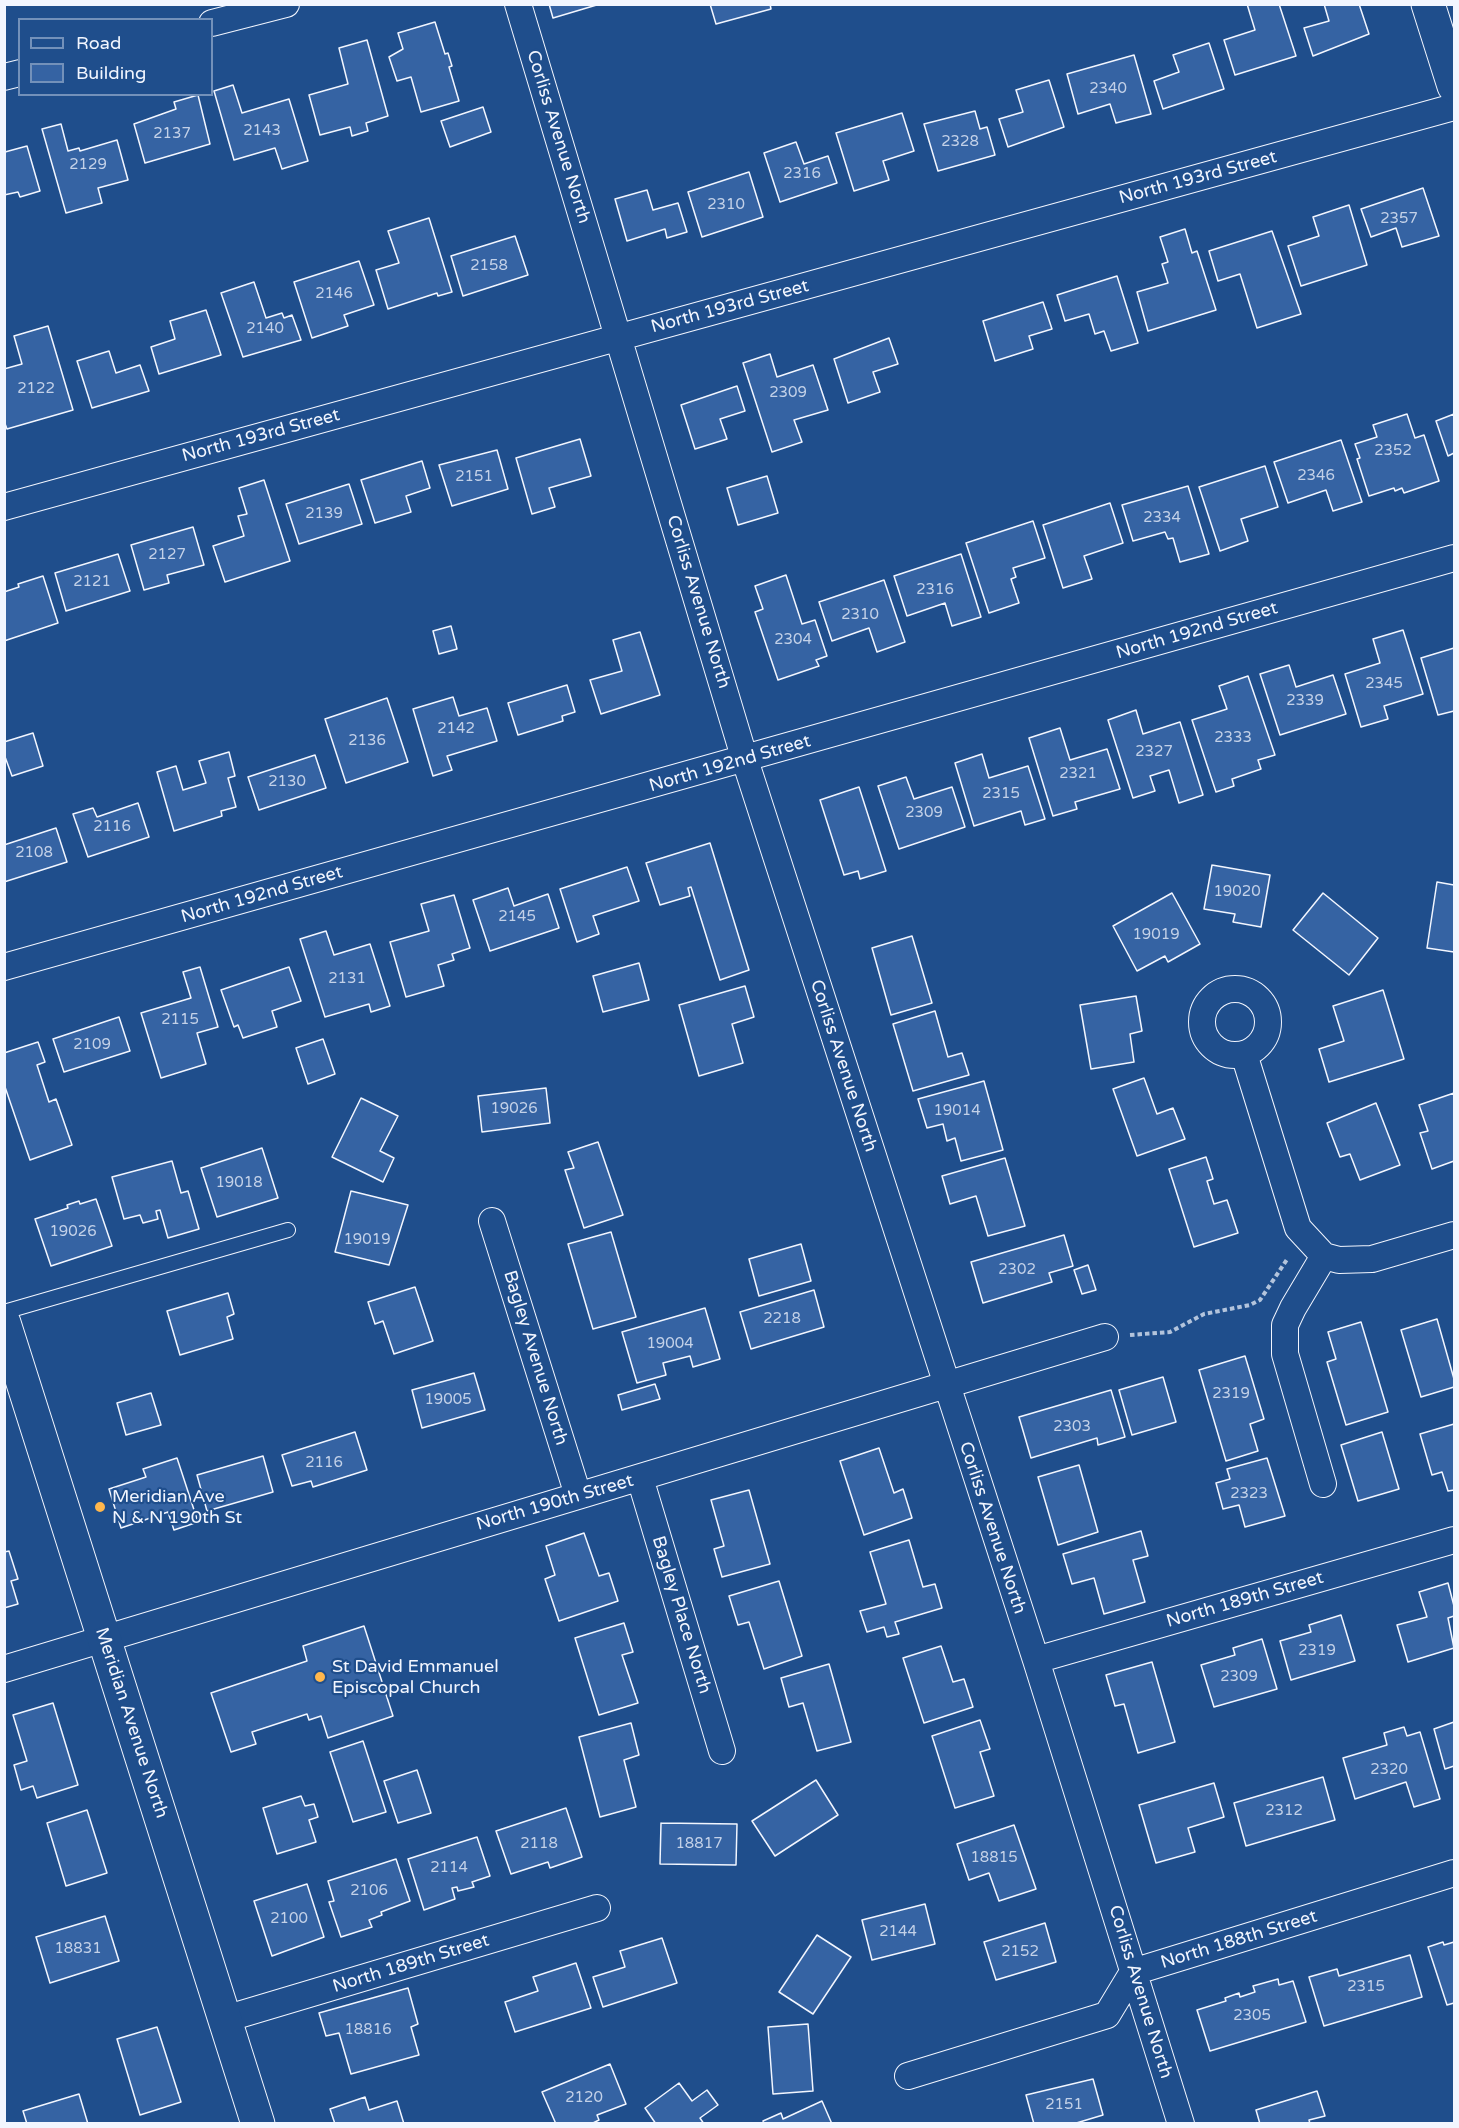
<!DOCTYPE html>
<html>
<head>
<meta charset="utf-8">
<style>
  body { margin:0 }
  #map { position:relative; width:1459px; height:2128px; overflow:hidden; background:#1f4e8c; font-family:"Varela Round",sans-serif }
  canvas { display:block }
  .frame { position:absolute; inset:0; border:6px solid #f2f6ff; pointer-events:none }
  .legend { position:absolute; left:18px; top:18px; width:195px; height:78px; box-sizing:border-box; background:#1f4e8c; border:2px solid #7391ba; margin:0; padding:8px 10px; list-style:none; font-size:18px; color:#f2f6ff }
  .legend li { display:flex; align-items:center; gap:12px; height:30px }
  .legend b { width:30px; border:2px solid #7391ba }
</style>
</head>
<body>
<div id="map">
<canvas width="1459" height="2128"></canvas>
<div class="frame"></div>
<ul class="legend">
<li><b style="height:8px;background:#1f4e8c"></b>Road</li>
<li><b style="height:16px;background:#3563a3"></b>Building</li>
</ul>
</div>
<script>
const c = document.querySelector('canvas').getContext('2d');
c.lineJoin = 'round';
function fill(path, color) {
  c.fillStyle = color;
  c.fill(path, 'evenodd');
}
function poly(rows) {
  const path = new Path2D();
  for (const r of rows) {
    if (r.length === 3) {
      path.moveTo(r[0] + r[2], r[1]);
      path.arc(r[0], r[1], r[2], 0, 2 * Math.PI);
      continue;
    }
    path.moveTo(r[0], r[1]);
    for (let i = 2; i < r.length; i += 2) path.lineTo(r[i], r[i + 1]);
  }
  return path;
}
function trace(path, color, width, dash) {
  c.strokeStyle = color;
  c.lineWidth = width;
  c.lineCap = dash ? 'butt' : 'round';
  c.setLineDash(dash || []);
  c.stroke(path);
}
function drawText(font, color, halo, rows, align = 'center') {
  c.font = font + ' "Varela Round",sans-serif';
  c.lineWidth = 4.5;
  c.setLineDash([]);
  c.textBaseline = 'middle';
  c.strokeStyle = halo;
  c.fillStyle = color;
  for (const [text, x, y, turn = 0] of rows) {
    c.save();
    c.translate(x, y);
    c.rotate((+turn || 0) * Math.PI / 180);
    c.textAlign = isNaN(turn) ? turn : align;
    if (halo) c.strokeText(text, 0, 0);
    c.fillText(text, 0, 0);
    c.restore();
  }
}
const building = poly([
  [549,4,600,4,553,18,549,4],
  [710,4,770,4,771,9,716,24,710,4],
  [1247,4,1279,4,1296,56,1235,75,1224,40,1255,30,1247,4],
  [1324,4,1359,4,1369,34,1313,56,1304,28,1329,21,1324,4],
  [435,22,445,54,448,53,452,66,449,67,459,101,421,112,411,77,397,81,389,57,403,49,398,33,435,22],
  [367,40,388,116,366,123,368,131,352,136,350,127,320,135,309,95,348,84,339,48,367,40],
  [1209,43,1224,89,1163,109,1154,81,1179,72,1173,55,1209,43],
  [1134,55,1151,114,1116,123,1110,104,1078,114,1067,74,1134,55],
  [1049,80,1064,127,1008,147,999,119,1023,112,1016,90,1049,80],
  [233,85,242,113,289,99,308,161,282,169,275,148,234,160,214,91,233,85],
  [198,95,210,144,145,163,134,124,176,109,174,102,198,95],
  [483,107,491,132,450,147,441,121,483,107],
  [975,111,980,129,987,127,995,155,938,171,924,124,975,111],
  [902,113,914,151,883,161,889,180,854,191,836,133,902,113],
  [61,124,68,151,79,148,80,151,117,140,128,180,98,188,102,203,66,213,42,129,61,124],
  [796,142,804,164,828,156,837,183,780,202,764,153,796,142],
  [27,146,40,191,20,197,18,192,4,195,5,152,27,146],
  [749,172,763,217,702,237,688,192,749,172],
  [1423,188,1439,236,1402,247,1396,228,1371,237,1361,209,1423,188],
  [647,190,653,210,678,203,687,232,667,238,665,229,627,241,615,199,647,190],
  [1349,205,1367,265,1301,286,1288,246,1319,236,1313,217,1349,205],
  [429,218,452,292,438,296,437,293,388,309,376,270,399,263,388,231,429,218],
  [1185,229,1192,253,1197,251,1216,310,1148,331,1137,292,1168,283,1162,264,1168,262,1160,237,1185,229],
  [1272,231,1301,314,1257,328,1240,274,1218,281,1209,251,1272,231],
  [515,236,528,275,463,296,451,256,515,236],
  [359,261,374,305,344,315,348,326,312,338,294,282,359,261],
  [1117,276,1138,343,1111,351,1104,331,1095,334,1089,314,1065,321,1057,295,1117,276],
  [254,282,266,318,282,313,284,318,292,315,301,340,243,357,221,293,254,282],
  [1043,302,1052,329,1029,336,1033,349,995,361,983,321,1043,302],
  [206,310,221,355,159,374,151,347,175,339,170,321,206,310],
  [48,326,73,410,7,429,4,421,4,369,22,364,14,336,48,326],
  [889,338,898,364,873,372,880,392,848,403,834,359,889,338],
  [109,351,116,373,140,365,149,391,92,408,77,361,109,351],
  [770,354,777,377,813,365,828,410,794,420,802,442,772,452,743,363,770,354],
  [737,386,745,411,720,419,727,439,695,449,681,405,737,386],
  [1407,414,1415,438,1424,435,1439,481,1404,493,1402,488,1395,491,1394,488,1369,496,1357,459,1360,458,1355,444,1377,437,1373,425,1407,414],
  [1454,414,1454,453,1448,456,1436,421,1454,414],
  [580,439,591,476,549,488,555,507,532,514,516,458,580,439],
  [1341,440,1362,502,1333,511,1326,490,1288,503,1274,462,1341,440],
  [497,450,508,489,452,506,439,465,497,450],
  [422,461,430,488,406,496,411,512,375,523,361,480,422,461],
  [1265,466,1278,507,1241,519,1248,541,1220,551,1199,487,1265,466],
  [767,476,778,513,738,525,727,488,767,476],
  [264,480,290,561,225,582,213,546,244,536,238,516,247,514,239,488,264,480],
  [349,484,362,524,299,544,286,504,349,484],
  [1188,486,1209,554,1180,562,1173,538,1168,539,1165,532,1133,541,1122,505,1188,486],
  [1110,503,1123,543,1084,556,1092,579,1063,588,1043,525,1110,503],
  [1033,521,1045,558,1013,568,1016,577,1011,579,1019,603,989,613,966,543,1033,521],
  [193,527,204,565,167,575,169,583,144,590,131,545,193,527],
  [118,554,130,591,66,611,55,573,118,554],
  [961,554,981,617,952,626,945,603,907,616,894,576,961,554],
  [786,575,802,624,815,620,827,656,816,660,819,666,778,680,755,612,763,609,755,586,786,575],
  [43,576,58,623,4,641,4,592,19,587,18,584,43,576],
  [884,580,905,642,877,652,869,628,832,641,819,602,884,580],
  [451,626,457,649,439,654,433,631,451,626],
  [1403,630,1423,694,1384,706,1388,719,1361,727,1345,674,1380,663,1373,639,1403,630],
  [640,632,660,695,601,714,590,680,622,671,613,640,640,632],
  [1454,648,1454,711,1438,715,1421,658,1454,648],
  [1289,665,1296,687,1333,675,1346,714,1280,735,1260,674,1289,665],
  [1248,676,1275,755,1258,760,1261,769,1232,779,1234,786,1216,792,1192,720,1227,709,1219,686,1248,676],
  [567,685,575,712,562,716,563,721,518,735,508,703,567,685],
  [453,697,459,716,487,708,497,741,447,756,452,770,433,776,413,709,453,697],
  [387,698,408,762,346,783,325,719,387,698],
  [1136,710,1143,734,1180,722,1203,795,1179,803,1169,770,1150,776,1155,791,1133,798,1108,720,1136,710],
  [1060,728,1070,760,1107,749,1120,789,1075,802,1077,809,1053,816,1029,738,1060,728],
  [33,733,43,766,12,776,4,754,4,742,33,733],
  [229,752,235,776,228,778,236,807,221,811,222,816,174,831,157,772,176,766,183,790,206,783,199,761,229,752],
  [982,754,989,778,1028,766,1045,819,1025,825,1021,811,974,826,955,763,982,754],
  [315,755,326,788,259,810,248,777,315,755],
  [906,777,914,799,952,787,965,827,899,849,878,786,906,777],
  [859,787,886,871,860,879,858,871,844,875,820,800,859,787],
  [138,803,149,837,88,857,73,814,93,808,97,817,138,803],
  [56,828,67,862,4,882,4,845,56,828],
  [710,843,749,970,720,980,691,887,688,888,690,896,660,905,646,863,710,843],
  [1212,865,1270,875,1261,927,1233,922,1235,914,1204,909,1212,865],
  [627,867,639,901,593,916,599,934,577,942,560,889,627,867],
  [1437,882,1454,885,1454,952,1427,948,1437,882],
  [508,888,514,906,548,894,559,928,490,951,473,900,508,888],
  [1172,893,1200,944,1168,962,1165,956,1137,971,1113,926,1172,893],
  [1323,893,1378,938,1349,975,1293,930,1323,893],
  [454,895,470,948,452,954,454,960,438,965,444,986,406,997,390,942,429,931,421,904,454,895],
  [326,931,334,955,370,944,390,1006,371,1012,369,1004,325,1017,300,939,326,931],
  [912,936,932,1003,891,1015,872,948,912,936],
  [639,963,649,1000,603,1012,593,976,639,963],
  [200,967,218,1027,197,1033,206,1064,161,1078,141,1013,191,998,183,972,200,967],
  [289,967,301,1001,272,1011,277,1027,243,1038,238,1025,234,1027,221,990,289,967],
  [745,986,754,1017,732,1024,743,1063,699,1076,679,1005,745,986],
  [1383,990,1404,1059,1329,1082,1319,1049,1344,1041,1333,1006,1383,990],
  [1136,996,1142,1031,1130,1034,1134,1062,1091,1069,1080,1005,1136,996],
  [935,1011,948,1057,962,1053,969,1075,913,1091,893,1024,935,1011],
  [119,1017,130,1051,64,1072,53,1039,119,1017],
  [323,1039,335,1074,308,1084,296,1048,323,1039],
  [38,1042,45,1062,37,1065,49,1102,56,1099,72,1145,30,1160,4,1084,4,1053,38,1042],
  [1144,1078,1157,1114,1173,1108,1185,1139,1137,1156,1113,1089,1144,1078],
  [984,1081,1003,1150,961,1161,955,1138,947,1141,943,1124,927,1128,918,1099,984,1081],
  [546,1088,550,1123,482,1132,478,1096,546,1088],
  [1454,1093,1454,1161,1432,1169,1420,1133,1428,1131,1419,1105,1454,1093],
  [361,1098,398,1116,380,1151,394,1158,383,1182,332,1157,361,1098],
  [1376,1103,1400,1165,1360,1180,1350,1154,1340,1157,1327,1123,1376,1103],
  [598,1142,623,1215,584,1228,565,1170,574,1168,568,1152,598,1142],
  [262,1148,278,1198,217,1217,201,1168,262,1148],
  [1206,1157,1213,1179,1207,1181,1214,1204,1227,1200,1238,1233,1194,1247,1169,1169,1206,1157],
  [1005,1158,1025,1226,988,1236,976,1196,950,1204,942,1176,1005,1158],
  [172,1161,181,1193,188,1191,199,1229,168,1238,160,1210,156,1211,158,1219,143,1223,140,1215,124,1219,112,1177,172,1161],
  [351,1191,408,1205,389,1265,335,1252,351,1191],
  [96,1199,112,1246,51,1266,35,1219,68,1208,67,1205,79,1201,80,1204,96,1199],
  [611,1232,636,1317,593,1329,568,1244,611,1232],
  [1064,1235,1073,1266,1049,1273,1052,1282,983,1303,971,1262,1064,1235],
  [801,1244,811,1281,759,1296,749,1259,801,1244],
  [1088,1265,1096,1290,1082,1294,1074,1270,1088,1265],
  [415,1287,433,1341,394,1354,383,1321,375,1324,368,1302,415,1287],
  [814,1290,824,1327,751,1349,740,1312,814,1290],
  [228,1293,234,1314,227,1317,233,1339,180,1355,167,1311,228,1293],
  [705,1308,720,1359,693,1367,690,1356,663,1363,666,1375,637,1383,622,1332,705,1308],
  [1437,1319,1454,1379,1454,1387,1421,1397,1401,1330,1437,1319],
  [1361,1322,1388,1412,1346,1425,1327,1362,1336,1359,1328,1332,1361,1322],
  [1245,1356,1264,1419,1250,1424,1258,1451,1226,1461,1199,1370,1245,1356],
  [474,1373,485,1410,422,1428,412,1390,474,1373],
  [1163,1377,1176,1422,1132,1435,1119,1390,1163,1377],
  [655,1384,660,1399,622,1410,618,1395,655,1384],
  [1111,1390,1125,1437,1098,1445,1097,1438,1031,1458,1019,1417,1111,1390],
  [151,1393,161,1425,126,1435,117,1403,151,1393],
  [1454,1424,1454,1490,1448,1491,1442,1472,1432,1475,1420,1434,1454,1424],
  [355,1432,367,1470,313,1487,311,1481,292,1486,282,1455,355,1432],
  [1382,1432,1399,1489,1358,1501,1341,1445,1382,1432],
  [879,1448,894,1493,903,1489,912,1518,864,1535,840,1461,879,1448],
  [263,1456,273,1492,207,1511,197,1475,263,1456],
  [177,1458,198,1522,174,1530,168,1512,121,1528,109,1489,146,1477,143,1469,177,1458],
  [1267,1458,1285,1516,1245,1527,1239,1505,1223,1509,1216,1483,1230,1479,1227,1469,1267,1458],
  [1079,1465,1098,1532,1058,1545,1038,1477,1079,1465],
  [749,1490,770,1564,722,1577,714,1549,724,1546,711,1500,749,1490],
  [1141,1531,1148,1556,1133,1560,1145,1602,1104,1614,1094,1578,1072,1584,1063,1554,1141,1531],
  [584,1533,599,1576,609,1573,618,1601,559,1621,545,1579,555,1575,546,1546,584,1533],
  [909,1540,923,1587,935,1584,942,1608,895,1622,899,1634,887,1637,884,1627,867,1632,860,1611,886,1604,870,1552,909,1540],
  [9,1551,18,1579,11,1581,18,1604,4,1608,4,1552,9,1551],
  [779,1581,802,1656,764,1669,749,1622,738,1625,729,1596,779,1581],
  [1448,1583,1454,1606,1454,1616,1448,1618,1454,1648,1408,1662,1397,1625,1427,1617,1419,1592,1448,1583],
  [1341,1615,1355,1661,1291,1680,1280,1641,1311,1632,1309,1625,1341,1615],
  [624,1623,633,1652,622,1655,638,1703,599,1715,575,1638,624,1623],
  [364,1626,393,1716,328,1738,321,1716,309,1720,307,1714,252,1732,256,1744,231,1752,211,1693,307,1661,303,1646,364,1626],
  [1262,1639,1277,1689,1214,1707,1201,1665,1235,1655,1233,1648,1262,1639],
  [941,1646,953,1682,964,1679,973,1707,924,1723,903,1658,941,1646],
  [1152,1662,1175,1742,1138,1753,1124,1704,1115,1706,1106,1675,1152,1662],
  [829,1664,851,1742,817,1751,803,1703,789,1707,781,1678,829,1664],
  [53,1703,78,1785,37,1798,33,1786,21,1790,14,1765,27,1761,13,1715,53,1703],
  [980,1720,990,1749,980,1752,994,1796,955,1808,932,1736,980,1720],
  [1454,1722,1454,1766,1445,1769,1434,1729,1454,1722],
  [631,1723,639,1755,624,1760,636,1807,600,1817,579,1737,631,1723],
  [1404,1727,1407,1736,1420,1732,1440,1799,1414,1807,1406,1782,1355,1799,1343,1758,1387,1745,1384,1733,1404,1727],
  [363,1741,386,1812,353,1822,330,1752,363,1741],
  [417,1770,431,1813,398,1823,384,1781,417,1770],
  [1323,1777,1335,1820,1246,1846,1234,1803,1323,1777],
  [816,1780,838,1815,775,1856,752,1821,816,1780],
  [1214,1783,1224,1817,1188,1828,1195,1852,1156,1863,1139,1805,1214,1783],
  [301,1796,305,1806,314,1804,318,1817,309,1820,316,1842,277,1854,263,1808,301,1796],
  [566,1808,582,1857,550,1868,548,1862,511,1874,496,1831,566,1808],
  [87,1810,107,1873,66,1886,47,1823,87,1810],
  [661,1823,737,1824,736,1865,660,1864,661,1823],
  [1014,1825,1036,1889,999,1901,989,1873,969,1880,957,1844,1014,1825],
  [477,1837,490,1876,472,1882,474,1887,458,1891,457,1887,452,1888,455,1899,424,1910,408,1859,477,1837],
  [396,1859,410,1901,381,1912,382,1915,369,1920,372,1927,341,1937,329,1902,334,1901,328,1881,396,1859],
  [307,1884,324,1937,272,1956,254,1901,307,1884],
  [925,1904,935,1944,872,1960,862,1920,925,1904],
  [105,1916,119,1961,50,1983,36,1937,105,1916],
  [1045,1923,1056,1962,996,1980,984,1942,1045,1923],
  [817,1935,851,1957,813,2014,779,1992,817,1935],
  [662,1938,677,1983,603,2007,593,1977,625,1967,620,1951,662,1938],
  [1443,1942,1444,1945,1454,1942,1454,2003,1447,2005,1428,1947,1443,1942],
  [1410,1955,1422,1997,1324,2026,1309,1977,1337,1969,1339,1976,1410,1955],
  [576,1963,591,2008,515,2032,505,2002,538,1991,533,1977,576,1963],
  [1278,1979,1279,1985,1293,1981,1306,2022,1210,2051,1197,2010,1226,2001,1225,1998,1239,1993,1240,1997,1255,1992,1253,1986,1278,1979],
  [408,1988,418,2024,411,2027,419,2055,351,2074,339,2033,326,2036,319,2013,408,1988],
  [808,2024,813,2091,773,2094,768,2027,808,2024],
  [157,2027,181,2102,140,2115,117,2039,157,2027],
  [610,2064,626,2104,597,2115,599,2120,591,2124,556,2124,542,2092,610,2064],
  [1093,2079,1103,2115,1073,2124,1034,2124,1026,2095,1093,2079],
  [679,2083,692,2101,707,2090,718,2105,700,2118,704,2124,656,2124,645,2108,679,2083],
  [1317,2091,1325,2116,1309,2120,1310,2124,1260,2124,1256,2110,1317,2091],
  [79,2094,88,2124,27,2124,23,2111,79,2094],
  [365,2097,369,2110,397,2101,404,2124,335,2124,330,2109,365,2097],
  [822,2101,832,2124,764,2124,763,2121,781,2113,783,2119,822,2101]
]);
const path = poly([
  [1130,1335,1170,1332,1204,1314,1250,1305,1260,1300,1288,1258]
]);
const lane = poly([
  [4,1312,288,1230]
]);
const street = poly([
  [518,4,745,760,1036,1660,1181,2124],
  [212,23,286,4],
  [4,77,20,73],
  [4,507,1454,107],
  [4,967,1454,558],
  [1235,1022,33],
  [1244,1054,1298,1228,1324,1256],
  [492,1221,578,1495],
  [640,1478,722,1751],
  [1323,1484,1285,1354,1285,1325,1293,1308,1324,1256,1339,1260,1372,1259,1454,1235],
  [1036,1660,1454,1540],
  [4,1669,1105,1337],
  [225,2019,597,1908],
  [908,2076,1107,2015,1133,1972,1454,1873]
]);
const secondary = poly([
  [1428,4,1454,86],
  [4,1323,258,2124]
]);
const markers = [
  [100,1507,6,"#ffb74d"],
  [320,1677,6,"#ffb74d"]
];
const numberNames = [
  ["2340",1108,89],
  ["2143",262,131],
  ["2137",172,134],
  ["2328",960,142],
  ["2129",88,165],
  ["2316",802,174],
  ["2310",726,205],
  ["2357",1399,219],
  ["2158",489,266],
  ["2146",334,294],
  ["2140",265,329],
  ["2122",36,389],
  ["2309",788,393],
  ["2352",1393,451],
  ["2346",1316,476],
  ["2151",474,477],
  ["2139",324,514],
  ["2334",1162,518],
  ["2127",167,555],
  ["2121",92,582],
  ["2316",935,590],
  ["2310",860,615],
  ["2304",793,640],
  ["2345",1384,684],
  ["2339",1305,701],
  ["2142",456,729],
  ["2333",1233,738],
  ["2136",367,741],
  ["2327",1154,752],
  ["2321",1078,774],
  ["2130",287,782],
  ["2315",1001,794],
  ["2309",924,813],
  ["2116",112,827],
  ["2108",34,853],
  ["19020",1237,892],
  ["2145",517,917],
  ["19019",1156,935],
  ["2131",347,979],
  ["2115",180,1020],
  ["2109",92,1045],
  ["19026",514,1109],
  ["19014",957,1111],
  ["19018",239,1183],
  ["19026",73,1232],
  ["19019",367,1240],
  ["2302",1017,1270],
  ["2218",782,1319],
  ["19004",670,1344],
  ["2319",1231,1394],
  ["19005",448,1400],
  ["2303",1072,1427],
  ["2116",324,1463],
  ["2323",1249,1494],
  ["2319",1317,1651],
  ["2309",1239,1677],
  ["2320",1389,1770],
  ["2312",1284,1811],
  ["2118",539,1844],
  ["18817",699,1844],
  ["18815",994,1858],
  ["2114",449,1868],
  ["2106",369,1891],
  ["2100",289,1919],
  ["2144",898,1932],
  ["18831",78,1949],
  ["2152",1020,1952],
  ["2315",1366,1987],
  ["2305",1252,2016],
  ["18816",368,2030],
  ["2120",584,2098],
  ["2151",1064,2105]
];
const streetNames = [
  ["Corliss Avenue North",558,137,73],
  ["North 193rd Street",1198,178,-15],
  ["North 193rd Street",730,307,-15],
  ["North 193rd Street",261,436,-15],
  ["Corliss Avenue North",698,602,73],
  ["North 192nd Street",1197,631,-16],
  ["North 192nd Street",730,764,-16],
  ["North 192nd Street",262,895,-16],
  ["Corliss Avenue North",843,1066,72],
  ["Bagley Avenue North",535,1358,73],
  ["North 190th Street",555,1503,-16],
  ["Corliss Avenue North",992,1528,72],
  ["North 189th Street",1245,1600,-16],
  ["Bagley Place North",681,1615,73],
  ["Meridian Avenue North",131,1723,72],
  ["North 188th Street",1239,1940,-17],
  ["North 189th Street",411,1964,-17],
  ["Corliss Avenue North",1140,1992,73]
];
const poiNames = [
  ["Meridian Ave",112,1497],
  ["N & N 190th St",112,1518],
  ["St David Emmanuel",332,1667],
  ["Episcopal Church",332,1688]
];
fill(building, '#3563a3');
trace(building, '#f2f6ff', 1.5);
trace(lane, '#f2f6ff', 16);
trace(street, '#f2f6ff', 28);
trace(secondary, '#f2f6ff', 35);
trace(path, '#b3c4dc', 4, [4.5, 3]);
trace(lane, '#1f4e8c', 14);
trace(street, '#1f4e8c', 26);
trace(secondary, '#1f4e8c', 33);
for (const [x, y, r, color] of markers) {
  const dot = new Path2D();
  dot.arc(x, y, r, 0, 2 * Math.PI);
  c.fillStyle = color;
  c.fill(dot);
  trace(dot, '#1f4e8c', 2);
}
drawText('15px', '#c3d1e8', null, numberNames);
drawText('18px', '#f2f6ff', '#1f4e8c', streetNames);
drawText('18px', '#f2f6ff', '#1f4e8c', poiNames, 'left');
</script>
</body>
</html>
